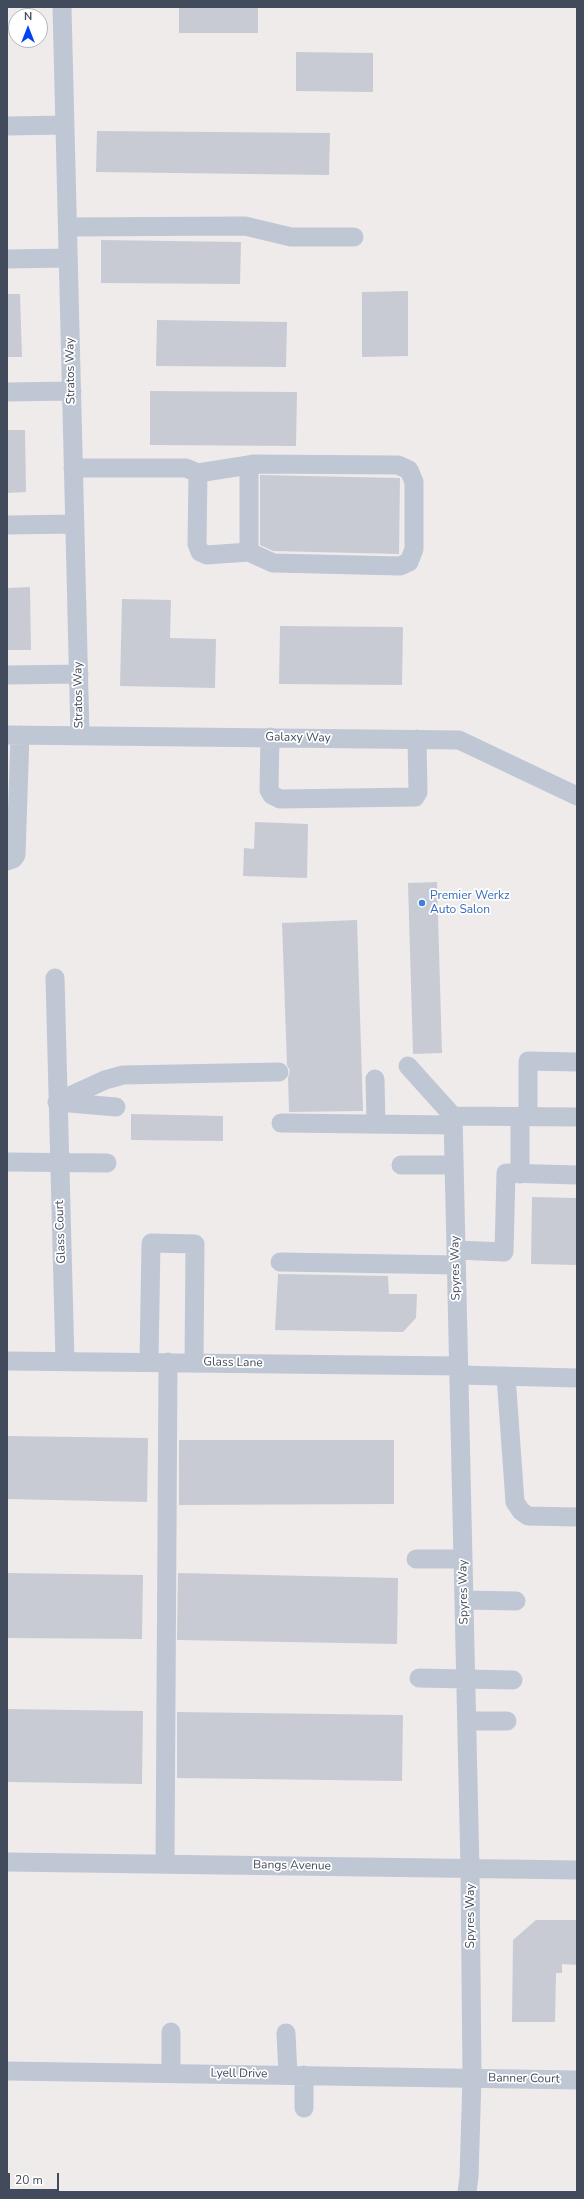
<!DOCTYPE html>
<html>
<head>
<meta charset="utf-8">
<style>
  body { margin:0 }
  #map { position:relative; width:584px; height:2199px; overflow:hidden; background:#efebeb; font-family:"Nunito Sans",sans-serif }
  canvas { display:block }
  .frame { position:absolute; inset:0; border:8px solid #424b5b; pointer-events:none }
  .north { position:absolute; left:8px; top:8px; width:40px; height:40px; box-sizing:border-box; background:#fff; border:1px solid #b3b7bd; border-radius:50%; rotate:0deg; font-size:11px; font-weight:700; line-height:16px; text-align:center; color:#424b5b }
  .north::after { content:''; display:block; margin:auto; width:14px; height:18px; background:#0443f0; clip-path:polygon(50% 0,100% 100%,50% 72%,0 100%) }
  .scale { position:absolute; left:8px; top:2173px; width:51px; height:18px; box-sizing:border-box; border:2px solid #424b5b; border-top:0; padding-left:5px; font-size:12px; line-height:14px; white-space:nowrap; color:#424b5b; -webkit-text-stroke:3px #fff; paint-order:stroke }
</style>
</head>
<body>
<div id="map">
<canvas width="584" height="2199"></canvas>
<div class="frame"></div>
<div class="north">N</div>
<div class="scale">20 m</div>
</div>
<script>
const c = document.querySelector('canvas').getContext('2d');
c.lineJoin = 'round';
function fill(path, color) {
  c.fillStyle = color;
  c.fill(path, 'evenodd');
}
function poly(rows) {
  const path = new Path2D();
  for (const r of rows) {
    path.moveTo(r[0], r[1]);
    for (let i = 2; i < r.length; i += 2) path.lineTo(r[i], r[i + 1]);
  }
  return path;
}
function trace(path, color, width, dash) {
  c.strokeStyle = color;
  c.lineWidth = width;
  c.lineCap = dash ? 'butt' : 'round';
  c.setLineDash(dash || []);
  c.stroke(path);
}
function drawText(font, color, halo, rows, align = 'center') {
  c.font = font + ' "Nunito Sans",sans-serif';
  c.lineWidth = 3.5;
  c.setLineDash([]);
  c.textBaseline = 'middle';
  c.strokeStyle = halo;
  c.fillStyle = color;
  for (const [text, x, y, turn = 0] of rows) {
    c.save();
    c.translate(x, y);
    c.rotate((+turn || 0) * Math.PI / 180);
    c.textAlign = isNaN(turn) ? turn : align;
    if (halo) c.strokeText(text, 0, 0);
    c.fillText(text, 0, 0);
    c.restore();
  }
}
const building = poly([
  [179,7,258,7,258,33,179,33],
  [296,52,373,53,373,92,296,91],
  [97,131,330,133,329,175,96,172],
  [101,240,241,242,240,284,101,283],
  [408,291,408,356,362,357,362,292],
  [7,294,20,294,22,357,7,357],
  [157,320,287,322,286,367,156,366],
  [150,391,297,392,296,446,150,445],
  [7,430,25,430,26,492,7,493],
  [260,475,400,478,399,554,273,551,260,545],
  [30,587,31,650,7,650,7,588],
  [122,599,171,600,170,638,216,639,215,688,120,686],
  [280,626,403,627,402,685,279,684],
  [255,822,308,824,307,878,243,876,244,848,254,849],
  [437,882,442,1053,413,1054,408,883],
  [357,920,363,1111,289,1112,288,1078,290,1071,287,1065,282,923],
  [131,1114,223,1116,223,1141,131,1140],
  [532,1197,577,1198,577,1265,531,1264],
  [278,1274,388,1276,389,1294,417,1294,416,1318,403,1332,275,1330],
  [7,1436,148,1438,147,1502,7,1499],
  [179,1440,394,1440,394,1504,179,1505],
  [7,1573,143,1575,142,1639,7,1638],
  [178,1573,398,1578,397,1644,177,1640],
  [7,1709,143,1711,142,1784,7,1782],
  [177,1712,403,1715,402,1781,177,1778],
  [536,1920,577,1920,577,1965,562,1964,562,1973,556,1973,555,2022,512,2022,513,1940]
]);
const minor = poly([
  [62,7,80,735],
  [7,126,65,125],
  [68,227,245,226,291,237,354,237],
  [7,259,68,258],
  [7,392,72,391],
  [73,468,186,468,198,473,197,544,200,552,207,555,249,552],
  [198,473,249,465,253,464,398,465,409,470,414,482,414,549,409,562,400,566,273,563,249,552,249,465],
  [7,525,75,524],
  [7,675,79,674],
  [7,735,459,740,577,796],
  [270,737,269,790,272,795,280,799,415,797,418,792,417,739],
  [7,861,13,859,16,855,20,735],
  [55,978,65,1361],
  [408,1066,453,1116],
  [375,1079,376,1124],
  [57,1102,105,1080,123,1075,279,1072],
  [58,1102,116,1107],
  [520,1117,520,1174],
  [528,1117,528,1061,577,1062],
  [281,1123,453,1125],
  [7,1162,107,1163],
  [401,1165,454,1165],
  [456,1250,504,1252,506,1173,577,1175],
  [280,1262,456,1265],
  [7,1361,459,1366],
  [149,1362,151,1243,195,1244,194,1363],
  [459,1375,577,1378],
  [506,1376,515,1502,521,1511,528,1516,577,1517],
  [416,1559,463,1559],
  [464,1600,516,1601],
  [419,1678,513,1680],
  [467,1721,507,1721],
  [7,1862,577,1870],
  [165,1864,168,1362],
  [171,2032,171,2073],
  [286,2033,288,2075],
  [7,2071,577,2080],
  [304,2108,304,2075],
  [467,2192,469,2177,472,2078,470,1869,453,1116,577,1117]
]);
const markers = [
  [422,903,4,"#3f7fe0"]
];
const streetNames = [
  ["Stratos Way",71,371,-91],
  ["Stratos Way",79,695,-91],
  ["Galaxy Way",298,738,1],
  ["Glass Court",61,1232,-92],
  ["Spyres Way",456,1268,-91],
  ["Glass Lane",233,1363,1],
  ["Spyres Way",464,1592,-91],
  ["Bangs Avenue",292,1866,1],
  ["Spyres Way",471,1916,-90],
  ["Lyell Drive",239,2074,1],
  ["Banner Court",524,2079,1]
];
const shopNames = [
  ["Premier Werkz",430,896],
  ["Auto Salon",430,910]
];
fill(building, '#c9cbd4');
trace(minor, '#bfc7d5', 19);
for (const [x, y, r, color] of markers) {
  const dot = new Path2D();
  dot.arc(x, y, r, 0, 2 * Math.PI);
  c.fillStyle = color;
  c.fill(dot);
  trace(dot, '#fff', 1.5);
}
drawText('12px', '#424b5b', '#fff', streetNames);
drawText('12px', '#366cbe', '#fff', shopNames, 'left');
</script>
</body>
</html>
